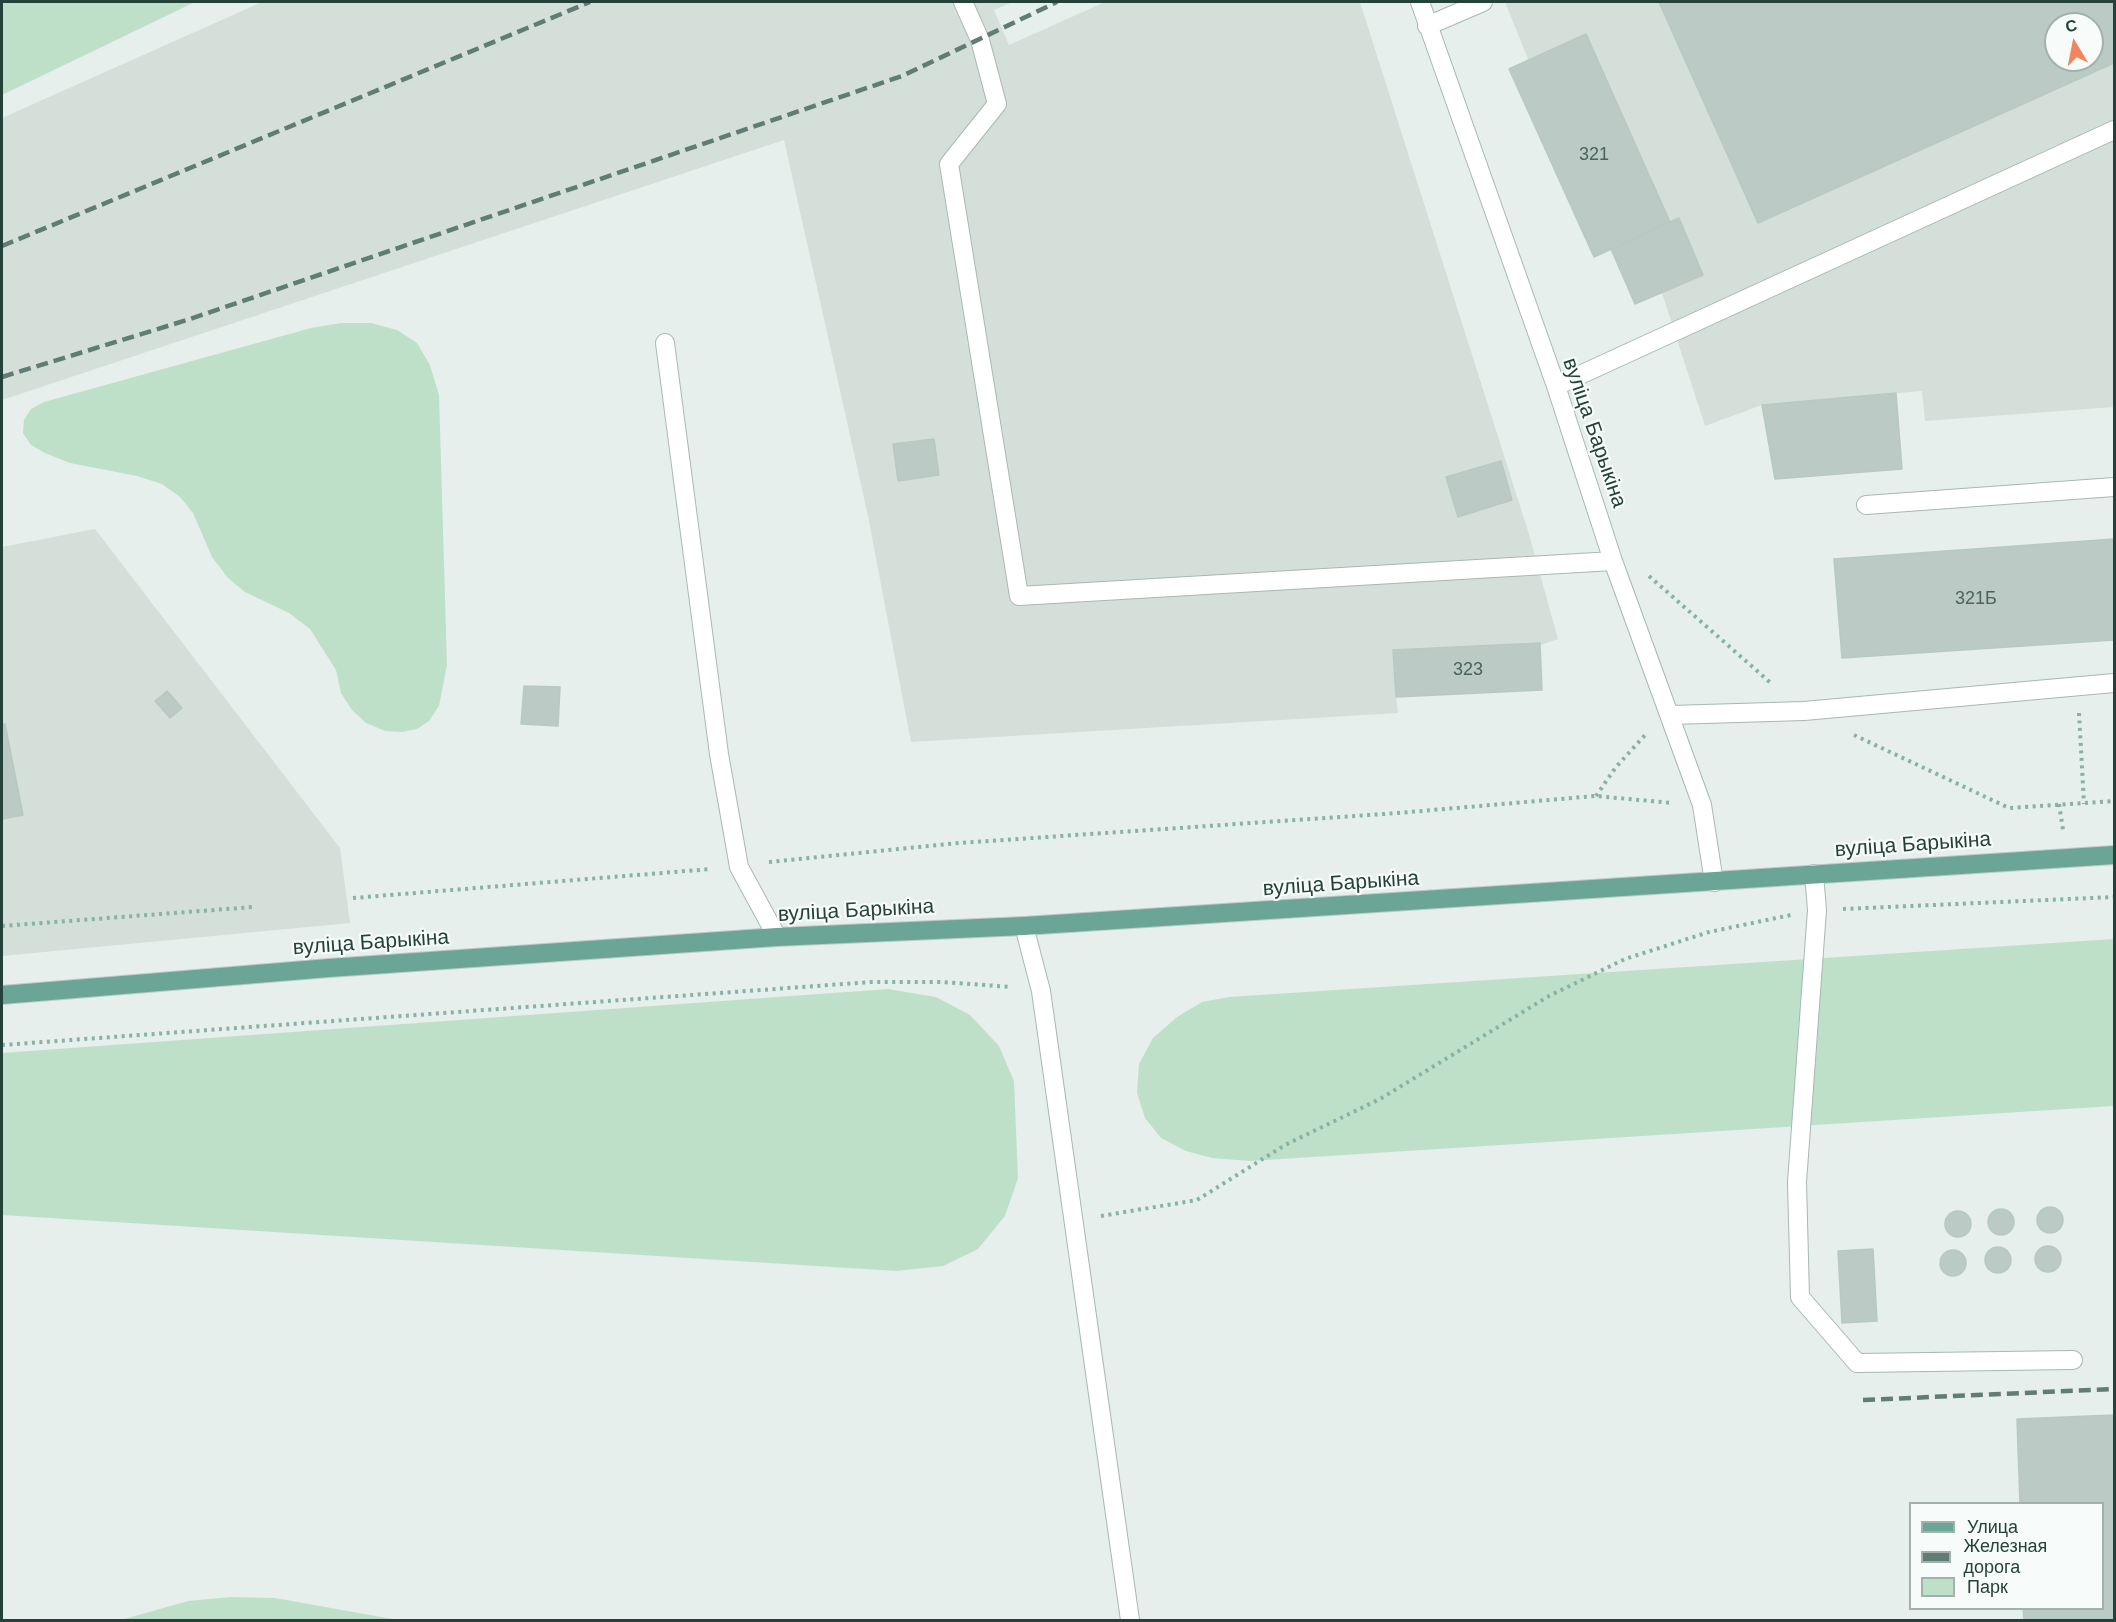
<!DOCTYPE html>
<html>
<head>
<meta charset="utf-8">
<style>
  body { margin:0 }
  #map { position:relative; width:2116px; height:1622px; overflow:hidden; background:#e6efeb; font-family:Arial,sans-serif }
  canvas { display:block }
  .frame { position:absolute; inset:0; border:3px solid #24423a; pointer-events:none }
  .legend { position:absolute; left:1909px; top:1502px; width:195px; height:108px; box-sizing:border-box; background:#f7fbf9; border:2px solid #a3b1ad; margin:0; padding:8px 10px; list-style:none; font-size:18px; color:#24423a }
  .legend li { display:flex; align-items:center; gap:12px; height:30px }
  .legend b { width:30px; border:2px solid #a3b1ad }
  .north { position:absolute; left:2044px; top:12px; width:60px; height:60px; box-sizing:border-box; background:#f7fbf9; border:2px solid #a3b1ad; border-radius:50%; rotate:350deg; font-size:16px; font-weight:700; line-height:24px; text-align:center; color:#24423a }
  .north::after { content:''; display:block; margin:auto; width:21px; height:27px; background:#f4845f; clip-path:polygon(50% 0,100% 100%,50% 72%,0 100%) }
</style>
</head>
<body>
<div id="map">
<canvas width="2116" height="1622"></canvas>
<div class="frame"></div>
<ul class="legend">
<li><b style="height:8px;background:#6aa596"></b>Улица</li>
<li><b style="height:8px;background:#5f7d75"></b>Железная дорога</li>
<li><b style="height:16px;background:#bfe0c8"></b>Парк</li>
</ul>
<div class="north">С</div>
</div>
<script>
const c = document.querySelector('canvas').getContext('2d');
c.lineJoin = 'round';
function fill(path, color) {
  c.fillStyle = color;
  c.fill(path, 'evenodd');
}
function poly(rows) {
  const path = new Path2D();
  for (const r of rows) {
    if (r.length === 3) {
      path.moveTo(r[0] + r[2], r[1]);
      path.arc(r[0], r[1], r[2], 0, 2 * Math.PI);
      continue;
    }
    path.moveTo(r[0], r[1]);
    for (let i = 2; i < r.length; i += 2) path.lineTo(r[i], r[i + 1]);
  }
  return path;
}
function trace(path, color, width, dash) {
  c.strokeStyle = color;
  c.lineWidth = width;
  c.lineCap = dash ? 'butt' : 'round';
  c.setLineDash(dash || []);
  c.stroke(path);
}
function drawText(font, color, halo, rows, align = 'center') {
  c.font = font + ' Arial,sans-serif';
  c.lineWidth = 4.5;
  c.setLineDash([]);
  c.textBaseline = 'middle';
  c.strokeStyle = halo;
  c.fillStyle = color;
  for (const [text, x, y, turn = 0] of rows) {
    c.save();
    c.translate(x, y);
    c.rotate((+turn || 0) * Math.PI / 180);
    c.textAlign = isNaN(turn) ? turn : align;
    if (halo) c.strokeText(text, 0, 0);
    c.fillText(text, 0, 0);
    c.restore();
  }
}
const built = poly([
  [262,2,1013,2,994,10,1009,45,1105,2,1360,2,1528,531,1558,639,1396,697,1398,713,911,742,868,516,784,140,2,400,2,118],
  [1505,2,2114,2,2114,407,1925,421,1922,391,1762,405,1705,426,1662,293,1635,304,1611,249,1594,257,1509,69,1528,59],
  [2056,24,2092,24,2092,60,2056,60],
  [95,529,340,848,350,923,2,956,2,547]
]);
const green = poly([
  [2,2,195,2,2,95],
  [341,323,371,323,397,330,417,343,430,365,439,395,447,665,439,706,429,721,417,729,402,732,385,731,366,723,352,710,341,693,336,670,310,629,289,613,245,592,228,578,212,557,193,513,180,497,162,484,137,476,70,463,45,453,31,445,23,433,24,420,31,409,44,402,311,328],
  [2114,939,2114,1106,1250,1161,1212,1158,1186,1151,1161,1138,1145,1118,1137,1093,1139,1064,1153,1038,1177,1017,1202,1002,1229,997],
  [888,989,936,997,970,1015,999,1046,1014,1081,1018,1178,1005,1216,978,1249,943,1266,896,1271,2,1215,2,1053],
  [231,1597,275,1598,398,1620,121,1620,188,1601]
]);
const building = poly([
  [1659,2,2114,2,2114,63,1758,223,1659,2],
  [2056,24,2092,24,2092,60,2056,60,2056,24],
  [1586,34,1670,222,1594,257,1509,69,1586,34],
  [1679,218,1703,275,1635,304,1611,249,1679,218],
  [1896,393,1902,469,1775,479,1762,405,1896,393],
  [934,439,939,475,898,481,893,444,934,439],
  [1501,461,1512,500,1458,517,1446,477,1501,461],
  [2114,539,2114,640,1842,658,1834,559,2114,539],
  [1540,643,1542,690,1396,697,1393,650,1540,643],
  [524,686,560,687,558,726,521,724,524,686],
  [167,691,182,708,170,718,155,701,167,691],
  [2,724,5,724,23,815,2,819,2,724],
  [2050,1220,13],
  [2001,1222,13],
  [1958,1224,13],
  [2048,1259,13],
  [1998,1260,13],
  [1873,1249,1877,1321,1842,1323,1838,1251,1873,1249],
  [1953,1263,13],
  [2114,1415,2114,1620,2024,1620,2023,1608,2102,1608,2102,1504,2020,1504,2017,1419,2114,1415]
]);
const path = poly([
  [1649,576,1772,684],
  [2079,713,2084,804],
  [1854,735,2009,808,2114,801],
  [1596,796,1616,767,1646,734],
  [2059,804,2063,830],
  [769,862,959,843,1398,813,1595,796,1673,803],
  [353,898,711,869],
  [1843,909,2114,897],
  [2,926,253,907],
  [2,1045,871,982,942,982,1012,987],
  [1101,1216,1197,1200,1285,1145,1380,1099,1549,996,1625,959,1709,932,1791,915]
]);
const minor = poly([
  [963,2,980,40,997,104,949,164,1019,596,1613,561],
  [1420,2,1556,386,1613,561,1702,805,1714,882],
  [1427,26,1483,2],
  [665,343,719,754,739,867,777,937],
  [1556,386,2114,130],
  [1866,505,2114,487],
  [1671,715,1804,711,2114,683],
  [1814,874,1817,910,1797,1182,1800,1297,1857,1363,2073,1360],
  [1024,926,1041,991,1130,1620]
]);
const major = poly([
  [2,995,329,968,777,937,1024,926,2114,855]
]);
const rail = poly([
  [2,246,590,2],
  [2,377,187,320,902,76,1057,2],
  [1863,1400,2114,1389]
]);
const numberNames = [
  ["321",1594,155],
  ["321Б",1976,599],
  ["323",1468,670]
];
const streetNames = [
  ["вуліца Барыкіна",1594,433,71],
  ["вуліца Барыкіна",1913,845,-4],
  ["вуліца Барыкіна",1341,884,-4],
  ["вуліца Барыкіна",856,911,-3],
  ["вуліца Барыкіна",371,943,-4]
];
fill(built, '#d4dfda');
fill(green, '#bfe0c8');
fill(building, '#bbcac4');
trace(building, '#b8c9c2', 1.5);
trace(minor, '#a8b8b2', 20);
trace(major, '#c2cac8', 20);
trace(path, '#86b3a5', 4, [3, 4.5]);
trace(minor, '#fff', 18);
trace(major, '#6aa596', 18);
trace(rail, '#5f7d75', 4.5, [12, 6]);
drawText('18px', '#4a645c', null, numberNames);
drawText('21px', '#24423a', '#f7fbf9', streetNames);
</script>
</body>
</html>
